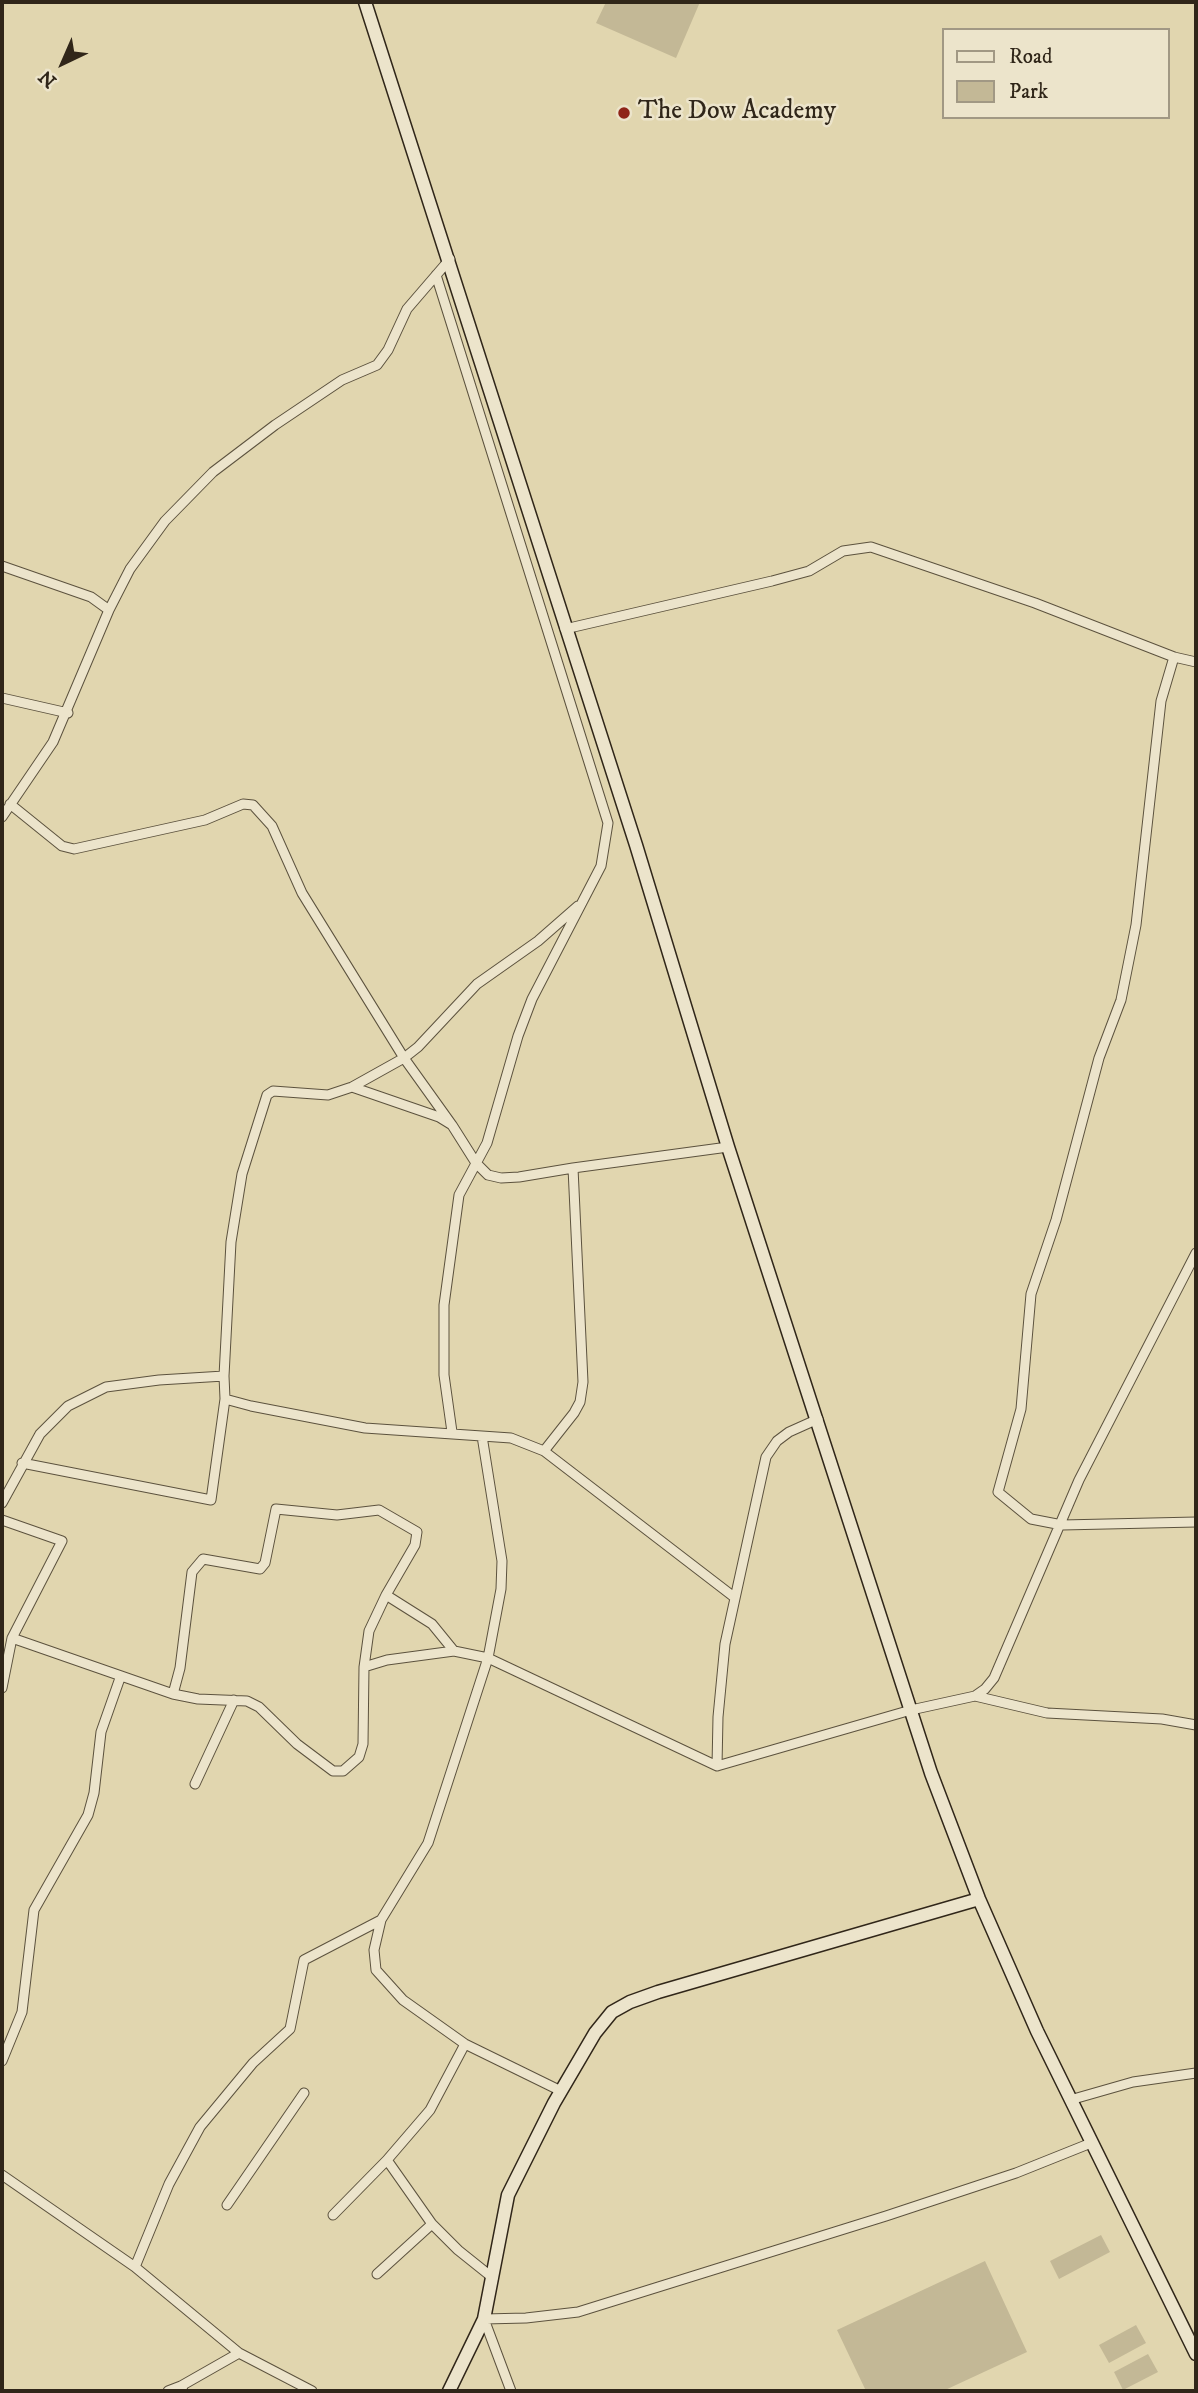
<!DOCTYPE html>
<html>
<head>
<meta charset="utf-8">
<style>
  body { margin:0 }
  #map { position:relative; width:1198px; height:2393px; overflow:hidden; background:#e1d6af; font-family:"IM FELL DW Pica",serif }
  canvas { display:block }
  .frame { position:absolute; inset:0; border:4px solid #302619; pointer-events:none }
  .legend { position:absolute; left:942px; top:28px; width:228px; height:91px; box-sizing:border-box; background:#ece4cb; border:2px solid #a19884; margin:0; padding:9px 12px; list-style:none; font-size:21px; color:#302619 }
  .legend li { display:flex; align-items:center; gap:14px; height:35px }
  .legend b { width:35px; border:2px solid #a19884 }
  .north { position:absolute; left:28px; top:28px; width:70px; height:70px; -webkit-text-stroke:5px #ece4cb; paint-order:stroke; rotate:224deg; font-size:19px; font-weight:700; line-height:28px; text-align:center; color:#302619 }
  .north::after { content:''; display:block; margin:auto; width:24px; height:32px; background:#302619; clip-path:polygon(50% 0,100% 100%,50% 72%,0 100%) }
</style>
</head>
<body>
<div id="map">
<canvas width="1198" height="2393"></canvas>
<div class="frame"></div>
<ul class="legend">
<li><b style="height:9px;background:#ece4cb"></b>Road</li>
<li><b style="height:19px;background:#c3b896"></b>Park</li>
</ul>
<div class="north">N</div>
</div>
<script>
const c = document.querySelector('canvas').getContext('2d');
c.lineJoin = 'round';
function fill(path, color) {
  c.fillStyle = color;
  c.fill(path, 'evenodd');
}
function poly(rows) {
  const path = new Path2D();
  for (const r of rows) {
    path.moveTo(r[0], r[1]);
    for (let i = 2; i < r.length; i += 2) path.lineTo(r[i], r[i + 1]);
  }
  return path;
}
function trace(path, color, width, dash) {
  c.strokeStyle = color;
  c.lineWidth = width;
  c.lineCap = dash ? 'butt' : 'round';
  c.setLineDash(dash || []);
  c.stroke(path);
}
function drawText(font, color, halo, rows, align = 'center') {
  c.font = font + ' "IM FELL DW Pica",serif';
  c.lineWidth = 5;
  c.setLineDash([]);
  c.textBaseline = 'middle';
  c.strokeStyle = halo;
  c.fillStyle = color;
  for (const [text, x, y, turn = 0] of rows) {
    c.save();
    c.translate(x, y);
    c.rotate((+turn || 0) * Math.PI / 180);
    c.textAlign = isNaN(turn) ? turn : align;
    if (halo) c.strokeText(text, 0, 0);
    c.fillText(text, 0, 0);
    c.restore();
  }
}
const green = poly([
  [606,2,700,2,676,58,596,23],
  [1101,2235,1110,2252,1059,2279,1050,2261],
  [985,2261,1027,2352,943,2391,866,2391,837,2330],
  [1136,2325,1146,2343,1109,2363,1099,2345],
  [1148,2354,1158,2372,1123,2390,1114,2372]
]);
const street = poly([
  [436,275,608,823,601,866,532,999,518,1036,487,1143,459,1195,444,1305,444,1375,452,1432],
  [2,566,91,597,109,610],
  [565,629,772,581,809,571,843,551,871,547,1035,603,1174,657],
  [1196,662,1174,657,1161,701,1136,925,1121,1000,1099,1058,1056,1220,1031,1294,1021,1409,998,1492,1031,1519,1062,1525,1196,1522],
  [2,698,68,713],
  [10,804,62,846,74,849,205,820,243,804,253,805,272,826,302,893,404,1058,452,1125],
  [2,817,53,742,109,610,130,569,165,521,213,472,275,425,342,380,377,365,388,350,407,309,450,259],
  [352,1087,439,1117,452,1125,476,1163,488,1175,501,1178,519,1177,573,1168],
  [224,1376,231,1242,242,1174,267,1095,273,1091,328,1095,352,1087,404,1058,418,1047,477,984,538,941,578,906],
  [482,1436,502,1561,501,1589,488,1658,717,1766,911,1710,975,1696,985,1689,994,1678,1079,1480,1196,1253],
  [544,1451,734,1597],
  [22,1463,211,1500,225,1399],
  [2,1503,40,1434,68,1406,106,1387,159,1380,224,1376,225,1399,251,1406,365,1428,511,1438,544,1451,574,1413,580,1402,583,1382,573,1168,728,1147],
  [2,1520,62,1541,12,1638,2,1688],
  [386,1595,432,1624,454,1651],
  [12,1638,173,1694,198,1699,247,1701,259,1707,297,1744,333,1771,343,1771,359,1757,363,1744,364,1667,387,1660,454,1651,488,1658,428,1843,381,1920,374,1950,376,1970,403,2000,465,2044,561,2091],
  [173,1694,180,1668,192,1572,203,1559,260,1569,265,1563,276,1509,337,1515,379,1510,417,1532,415,1545,386,1595,369,1631,364,1667],
  [975,1696,1047,1713,1162,1719,1196,1725],
  [717,1766,718,1717,725,1644,766,1457,777,1441,789,1432,818,1419],
  [195,1784,234,1700],
  [465,2044,430,2110,387,2160,432,2224,458,2250,493,2278],
  [2,2061,22,2012,34,1910,88,1815,94,1793,101,1732,120,1678],
  [1070,2100,1133,2082,1196,2073],
  [2,2175,135,2267,239,2353,312,2391],
  [227,2205,304,2093],
  [333,2215,387,2160],
  [135,2267,169,2184,200,2127,253,2063,290,2029,304,1960,381,1920],
  [377,2274,432,2224],
  [168,2391,181,2386],
  [183,2391,181,2386,239,2353],
  [511,2391,484,2319,526,2318,578,2312,886,2216,1016,2173,1091,2143]
]);
const secondary = poly([
  [365,2,636,845,728,1147,931,1773,979,1899,1037,2031,1196,2354],
  [449,2391,484,2319,508,2195,554,2103,595,2033,612,2012,630,2002,658,1992,979,1899]
]);
const markers = [
  [624,113,7,"#8f2418"]
];
const poiNames = [
  ["The Dow Academy",638,113]
];
fill(green, '#c3b896');
trace(street, '#5c523e', 11);
trace(secondary, '#302619', 15);
trace(street, '#ece4cb', 9);
trace(secondary, '#ece4cb', 12);
for (const [x, y, r, color] of markers) {
  const dot = new Path2D();
  dot.arc(x, y, r, 0, 2 * Math.PI);
  c.fillStyle = color;
  c.fill(dot);
  trace(dot, '#ece4cb', 2.5);
}
drawText('26px', '#302619', '#ece4cb', poiNames, 'left');
</script>
</body>
</html>
